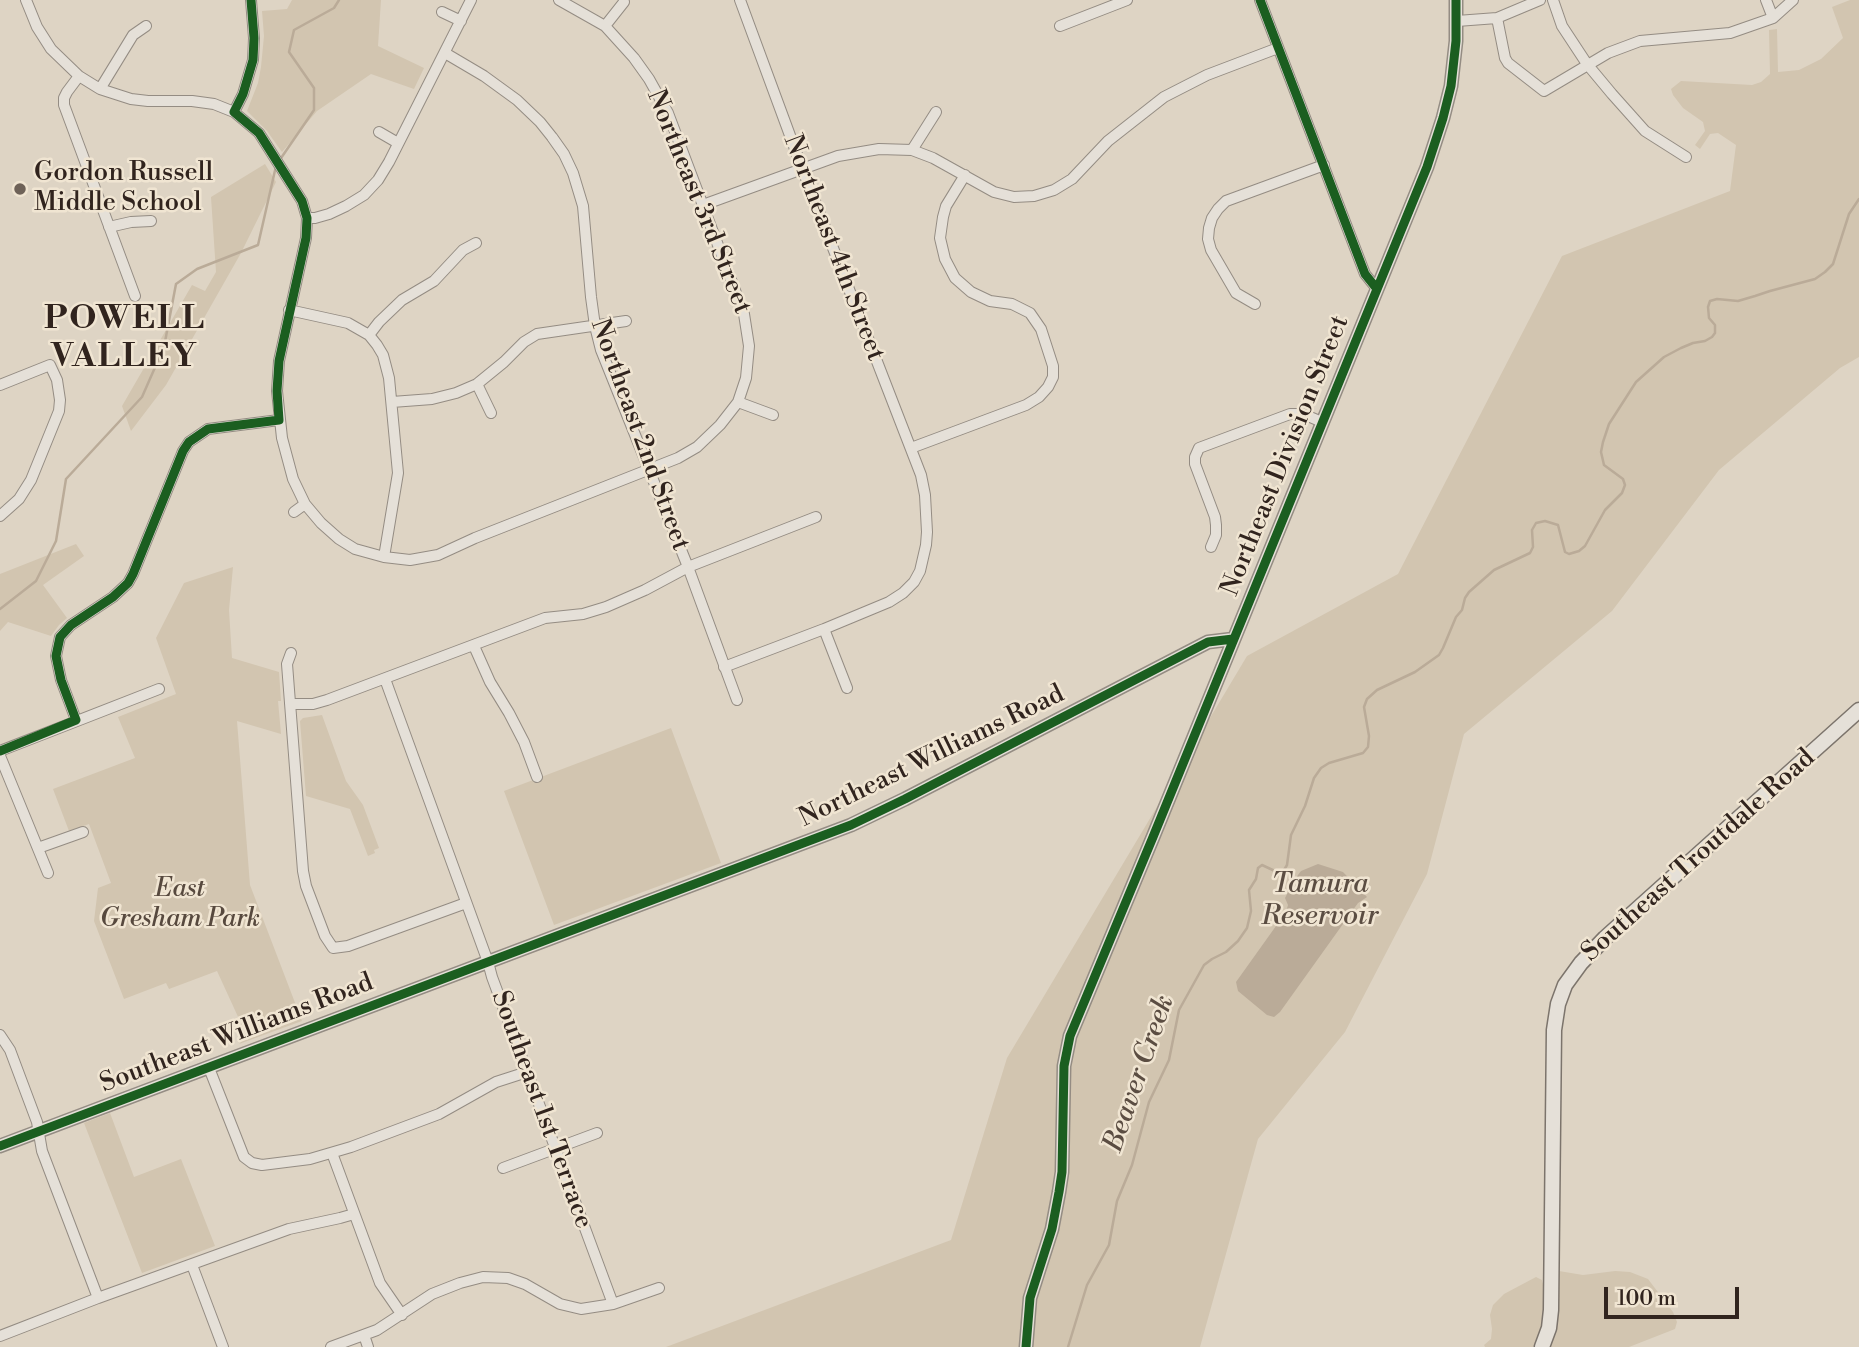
<!DOCTYPE html>
<html>
<head>
<meta charset="utf-8">
<style>
  body { margin:0 }
  #map { position:relative; width:1859px; height:1347px; overflow:hidden; background:#ded4c4; font-family:"Libre Bodoni",serif }
  canvas { display:block }
  .scale { position:absolute; left:1604px; top:1287px; width:135px; height:32px; box-sizing:border-box; border:4px solid #31241e; border-top:0; padding-left:9px; font-size:21px; line-height:24px; white-space:nowrap; color:#31241e; -webkit-text-stroke:5px #f0e5d2; paint-order:stroke }
</style>
</head>
<body>
<div id="map">
<canvas width="1859" height="1347"></canvas>
<div class="scale">100 m</div>
</div>
<script>
const c = document.querySelector('canvas').getContext('2d');
c.lineJoin = 'round';
function fill(path, color) {
  c.fillStyle = color;
  c.fill(path, 'evenodd');
}
function poly(rows) {
  const path = new Path2D();
  for (const r of rows) {
    path.moveTo(r[0], r[1]);
    for (let i = 2; i < r.length; i += 2) path.lineTo(r[i], r[i + 1]);
  }
  return path;
}
function trace(path, color, width, dash) {
  c.strokeStyle = color;
  c.lineWidth = width;
  c.lineCap = dash ? 'butt' : 'round';
  c.setLineDash(dash || []);
  c.stroke(path);
}
function drawText(font, color, halo, rows, align = 'center') {
  c.font = font + ' "Libre Bodoni",serif';
  c.lineWidth = 5;
  c.setLineDash([]);
  c.textBaseline = 'middle';
  c.strokeStyle = halo;
  c.fillStyle = color;
  for (const [text, x, y, turn = 0] of rows) {
    c.save();
    c.translate(x, y);
    c.rotate((+turn || 0) * Math.PI / 180);
    c.textAlign = isNaN(turn) ? turn : align;
    if (halo) c.strokeText(text, 0, 0);
    c.fillText(text, 0, 0);
    c.restore();
  }
}
const green = poly([
  [292,0,381,0,378,46,424,68,414,89,371,74,317,111,282,152,267,131,247,111,258,83,261,67,264,36,262,11,287,9],
  [1850,0,1859,0,1859,357,1840,368,1719,470,1612,611,1464,734,1427,874,1345,1032,1258,1139,1200,1347,666,1347,951,1240,1007,1058,1247,656,1398,574,1562,256,1730,191,1736,145,1718,133,1710,134,1700,149,1695,145,1705,131,1703,122,1683,108,1673,95,1671,89,1681,81,1752,85,1761,82,1770,74,1769,30,1777,29,1778,72,1799,70,1821,59,1843,38,1832,7],
  [265,164,276,182,241,253,166,385,131,431,122,406,192,285,205,291,216,272,211,197],
  [76,544,84,556,43,585,67,618,59,625,51,636,8,622,0,631,0,574],
  [233,567,229,610,232,658,279,672,281,701,278,701,281,734,237,721,250,885,302,1021,239,1044,244,1039,245,1032,217,971,169,989,166,983,124,999,94,921,98,888,111,883,89,824,69,831,53,789,135,758,118,717,176,694,156,638,184,583],
  [322,715,346,781,363,805,379,848,374,850,375,853,368,856,350,809,306,796,300,721,303,718],
  [671,728,721,863,554,925,504,791],
  [110,1113,134,1177,181,1159,215,1246,142,1273,84,1123],
  [1559,1271,1583,1275,1615,1271,1630,1272,1648,1279,1673,1312,1677,1322,1675,1329,1629,1347,1549,1347,1557,1312],
  [1536,1277,1542,1280,1545,1292,1545,1315,1540,1336,1533,1347,1485,1347,1484,1345,1491,1339,1492,1329,1490,1315,1493,1305,1504,1294]
]);
const water = poly([
  [1318,864,1343,872,1367,897,1358,903,1280,1012,1274,1017,1267,1015,1238,991,1236,982,1286,912,1288,905,1285,898,1295,879,1301,871]
]);
const stream = poly([
  [279,161,314,110,314,88,289,52,294,30,334,8,339,0],
  [0,609,36,581,56,541,66,479,142,397,164,347,176,284,197,269,258,245,276,166],
  [1068,1347,1087,1285,1109,1245,1117,1201,1132,1165,1149,1102,1169,1060,1179,1010,1204,965,1212,959,1226,952,1238,941,1247,928,1251,911,1249,890,1256,879,1258,868,1262,865,1277,872,1284,870,1287,865,1291,835,1305,806,1314,778,1321,768,1329,763,1363,753,1368,747,1369,736,1364,707,1367,699,1377,690,1415,672,1439,655,1443,648,1456,617,1462,610,1465,598,1469,592,1494,570,1530,553,1533,547,1532,530,1536,523,1545,521,1558,525,1565,552,1569,554,1579,551,1585,546,1605,510,1622,493,1625,485,1623,479,1604,465,1601,452,1603,442,1609,424,1636,382,1664,357,1681,348,1693,343,1705,341,1712,337,1715,333,1715,325,1709,318,1708,307,1710,301,1717,299,1738,301,1755,296,1770,291,1815,279,1825,272,1833,264,1849,214,1859,199]
]);
const minor = poly([
  [26,0,37,27,51,49,79,76,100,89,131,99,148,101,192,101,214,104,234,112,259,133,302,201,307,218,306,238,279,361,277,391,282,438,293,479,305,504,321,523,339,539,355,549,384,557,410,560,438,555,475,538,678,458,697,447,720,425,738,402,746,378,749,346,744,314,668,113,649,79,634,58,605,26,559,0],
  [1260,0,1365,274,1377,289],
  [1553,0,1562,26,1587,64,1612,94,1645,131,1686,157],
  [1766,0,1773,18],
  [442,12,461,21],
  [1497,18,1505,58,1508,63,1544,91,1608,53,1640,41,1730,33,1773,18,1793,0],
  [1457,21,1497,18,1540,0],
  [605,26,624,2],
  [1060,26,1127,0],
  [445,53,484,76,517,100,540,122,552,137,564,154,573,173,583,206,591,297,595,326,601,350,688,567,737,700],
  [79,76,67,92,64,98,64,105,135,296],
  [100,89,133,35,146,26],
  [234,112,243,94,253,60,254,38,251,0],
  [379,132,398,143],
  [912,150,936,112],
  [703,205,838,156,879,149,912,150,933,158,994,192,1014,197,1034,196,1054,190,1072,179,1108,141,1164,97,1207,75,1278,48],
  [307,218,315,218,329,214,346,206,364,195,378,180,389,162,471,0],
  [109,227,131,222,151,221],
  [1255,304,1236,293,1211,250,1208,239,1209,228,1212,218,1218,209,1226,201,1324,165],
  [289,310,348,323,369,335,377,345,383,355,389,378,398,473,384,557],
  [369,335,379,322,402,300,434,281,463,250,476,243],
  [477,384,491,413],
  [0,385,50,365,57,380,60,400,59,411,31,480,19,499,0,516],
  [392,402,432,399,456,393,477,384,504,362,524,342,537,334,626,321],
  [738,402,773,415],
  [911,448,1026,405,1039,397,1048,387,1053,377,1053,366,1041,329,1030,313,1012,304,990,301,971,292,955,278,945,259,940,238,943,217,946,206,965,175],
  [294,512,305,504],
  [1211,547,1216,535,1216,525,1215,517,1195,464,1195,457,1199,448,1290,414,1303,414,1322,422],
  [824,629,847,688],
  [474,646,490,682,509,713,524,742,537,777],
  [291,653,287,664,303,871,306,886,325,936,333,948,348,946,466,903],
  [724,667,824,629,889,602,903,593,914,582,920,571,926,545,927,532,925,495,921,475,802,168,740,0],
  [385,679,488,962,492,977,613,1304],
  [290,704,313,704,327,700,545,618,583,614,606,607,645,590,688,567,816,517],
  [76,720,61,680,56,656,60,637,71,625,113,597,128,583,133,574,183,451,189,442,208,429,279,420],
  [0,751,159,689],
  [0,756,48,873],
  [38,848,83,832],
  [0,1035,10,1050,37,1122,42,1151,98,1298],
  [209,1068,244,1157,252,1163,262,1165,310,1159,351,1147,439,1114,496,1082,527,1072],
  [332,1153,380,1283,402,1315],
  [503,1168,597,1133],
  [192,1265,223,1347],
  [364,1335,368,1347],
  [0,1336,98,1298,289,1229,340,1218,354,1214],
  [331,1347,377,1330,432,1294,460,1283,483,1277,508,1278,525,1284,560,1304,581,1309,613,1304,659,1288]
]);
const tertiary = poly([
  [0,1146,851,825,905,799,1208,642,1233,639],
  [1026,1347,1030,1298,1052,1229,1059,1192,1062,1172,1064,1066,1070,1036,1153,837,1427,167,1443,118,1451,86,1456,41,1456,0]
]);
const secondary = poly([
  [1542,1347,1549,1328,1551,1310,1554,1030,1558,1004,1565,985,1581,963,1605,938,1859,710]
]);
const cycleway = poly([
  [1260,0,1365,274,1377,289],
  [0,751,76,720,61,680,56,656,60,637,71,625,113,597,128,583,133,574,183,451,189,442,208,429,279,420,277,391,279,361,306,238,307,218,302,201,259,133,234,112,243,94,253,60,254,38,251,0],
  [0,1146,851,825,905,799,1208,642,1233,639],
  [1026,1347,1030,1298,1052,1229,1059,1192,1062,1172,1064,1066,1070,1036,1153,837,1427,167,1443,118,1451,86,1456,41,1456,0]
]);
const markers = [
  [20,189,7,"#6e6258"]
];
const poiNames = [
  ["Gordon Russell",34,174],
  ["Middle School",34,204]
];
const streetNames = [
  ["Northeast 3rd Street",698,202,68],
  ["Northeast 4th Street",833,248,69],
  ["Northeast 2nd Street",639,435,70],
  ["Northeast Division Street",1286,456,-68],
  ["Northeast Williams Road",932,757,-26],
  ["Southeast Troutdale Road",1699,856,-42],
  ["Southeast Williams Road",237,1034,-21],
  ["Southeast 1st Terrace",541,1110,70]
];
const parkNames = [
  ["East",180,890],
  ["Gresham Park",180,920]
];
const waterNames = [
  ["Tamura",1320,885],
  ["Reservoir",1320,917],
  ["Beaver Creek",1140,1074,-71]
];
const districtNames = [
  ["POWELL",125,320],
  ["VALLEY",125,358]
];
fill(green, '#d2c5b0');
fill(water, '#baab98');
trace(stream, '#baab98', 2.5);
trace(minor, '#948c83', 12);
trace(tertiary, '#948c83', 15);
trace(secondary, '#7c746c', 17);
trace(minor, '#e5e0d8', 10);
trace(tertiary, '#e5e0d8', 12);
trace(secondary, '#e5e0d8', 14);
trace(cycleway, '#1b5e20', 9);
for (const [x, y, r, color] of markers) {
  const dot = new Path2D();
  dot.arc(x, y, r, 0, 2 * Math.PI);
  c.fillStyle = color;
  c.fill(dot);
  trace(dot, '#f0e5d2', 2.5);
}
drawText('26px', '#31241e', '#f0e5d2', poiNames, 'left');
drawText('26px', '#31241e', '#f0e5d2', streetNames);
drawText('italic 26px', '#57493e', '#f0e5d2', parkNames);
drawText('italic 28px', '#5b4d42', '#f0e5d2', waterNames);
c.letterSpacing = '2px';
drawText('bold 33px', '#31241e', '#f0e5d2', districtNames);
c.letterSpacing = '0px';
</script>
</body>
</html>
